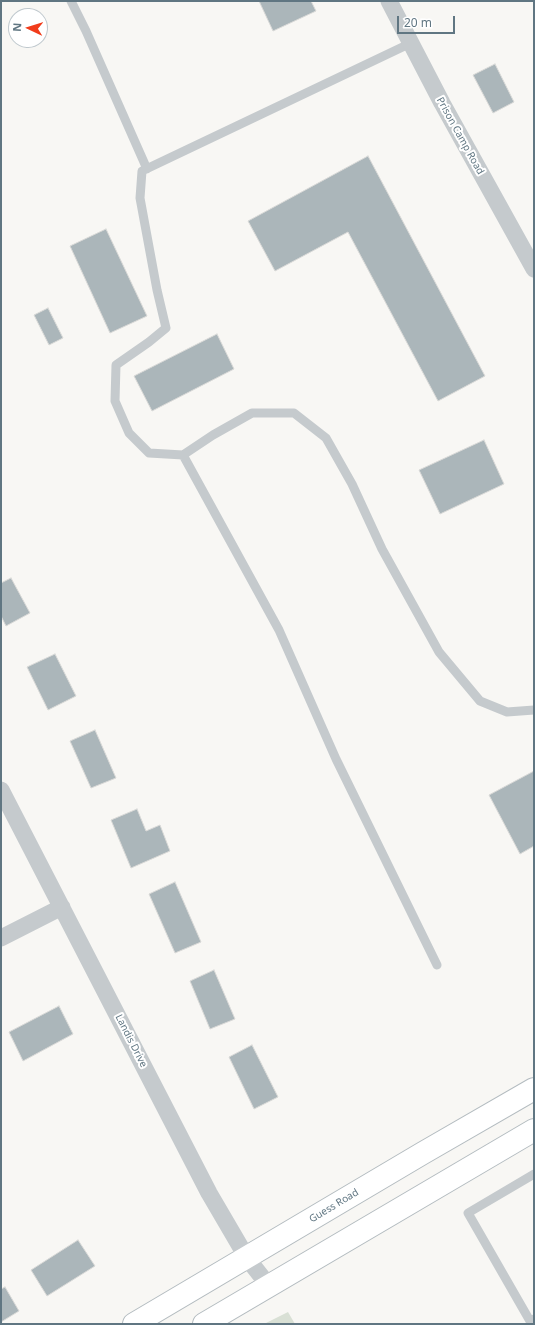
<!DOCTYPE html>
<html>
<head>
<meta charset="utf-8">
<style>
  body { margin:0 }
  #map { position:relative; width:535px; height:1325px; overflow:hidden; background:#f8f7f4; font-family:"Noto Sans",sans-serif }
  canvas { display:block }
  .frame { position:absolute; inset:0; border:2px solid #607682; pointer-events:none }
  .north { position:absolute; left:8px; top:8px; width:40px; height:40px; box-sizing:border-box; background:#fff; border:1px solid #bfc8cd; border-radius:50%; rotate:274deg; font-size:11px; font-weight:700; line-height:16px; text-align:center; color:#607682 }
  .north::after { content:''; display:block; margin:auto; width:14px; height:18px; background:#f13c1b; clip-path:polygon(50% 0,100% 100%,50% 72%,0 100%) }
  .scale { position:absolute; left:397px; top:16px; width:58px; height:18px; box-sizing:border-box; border:2px solid #607682; border-top:0; padding-left:5px; font-size:12px; line-height:14px; white-space:nowrap; color:#607682; -webkit-text-stroke:3px #fff; paint-order:stroke }
</style>
</head>
<body>
<div id="map">
<canvas width="535" height="1325"></canvas>
<div class="frame"></div>
<div class="north">N</div>
<div class="scale">20 m</div>
</div>
<script>
const c = document.querySelector('canvas').getContext('2d');
c.lineJoin = 'round';
function fill(path, color) {
  c.fillStyle = color;
  c.fill(path, 'evenodd');
}
function poly(rows) {
  const path = new Path2D();
  for (const r of rows) {
    path.moveTo(r[0], r[1]);
    for (let i = 2; i < r.length; i += 2) path.lineTo(r[i], r[i + 1]);
  }
  return path;
}
function trace(path, color, width, dash) {
  c.strokeStyle = color;
  c.lineWidth = width;
  c.lineCap = dash ? 'butt' : 'round';
  c.setLineDash(dash || []);
  c.stroke(path);
}
function drawText(font, color, halo, rows, align = 'center') {
  c.font = font + ' "Noto Sans",sans-serif';
  c.lineWidth = 4;
  c.setLineDash([]);
  c.textBaseline = 'middle';
  c.strokeStyle = halo;
  c.fillStyle = color;
  for (const [text, x, y, turn = 0] of rows) {
    c.save();
    c.translate(x, y);
    c.rotate((+turn || 0) * Math.PI / 180);
    c.textAlign = isNaN(turn) ? turn : align;
    if (halo) c.strokeText(text, 0, 0);
    c.fillText(text, 0, 0);
    c.restore();
  }
}
const green = poly([
  [288,1312,295,1324,264,1324]
]);
const building = poly([
  [259,1,311,1,316,11,273,31,259,1],
  [495,64,514,102,493,113,473,75,495,64],
  [368,156,485,376,438,401,348,232,275,271,248,221,368,156],
  [106,229,147,316,110,333,70,246,106,229],
  [48,308,63,338,49,345,34,315,48,308],
  [217,334,234,369,152,411,134,376,217,334],
  [484,440,504,484,440,514,419,470,484,440],
  [11,578,30,613,6,626,1,616,1,583,11,578],
  [55,654,76,696,48,710,27,667,55,654],
  [95,730,116,778,91,788,70,741,95,730],
  [534,771,534,846,520,854,489,795,534,771],
  [137,809,146,831,160,825,170,851,131,868,111,820,137,809],
  [175,882,201,942,175,953,149,894,175,882],
  [214,970,235,1019,210,1029,190,981,214,970],
  [59,1006,73,1034,23,1061,9,1032,59,1006],
  [252,1045,278,1097,254,1109,229,1057,252,1045],
  [78,1240,95,1266,47,1296,31,1270,78,1240],
  [5,1287,19,1311,1,1322,1,1289,5,1287]
]);
const lane = poly([
  [71,1,86,31,147,169],
  [411,43,142,171,140,198,157,290,166,328,149,342,116,365,115,401,129,433,149,453,183,455,213,435,252,413,294,413,326,438,352,484,382,549,439,652,480,701,507,712,534,710],
  [183,455,279,630,336,759,437,965],
  [534,1174,468,1213,530,1321,534,1319]
]);
const street = poly([
  [389,1,442,103,534,269],
  [1,790,209,1193,247,1258,269,1286],
  [1,938,62,907]
]);
const secondary = poly([
  [134,1324,423,1153,534,1089],
  [204,1324,534,1130]
]);
const streetNames = [
  ["Prison Camp Road",460,136,61],
  ["Landis Drive",131,1041,63],
  ["Guess Road",334,1206,-31]
];
fill(green, '#d9e0d5');
fill(building, '#abb6ba');
trace(building, '#d9d9d7', 1);
trace(secondary, '#b4bcc0', 24);
trace(lane, '#c5cacd', 9);
trace(street, '#c5cacd', 17);
trace(secondary, '#fff', 22);
drawText('10px', '#607682', '#fff', streetNames);
</script>
</body>
</html>
